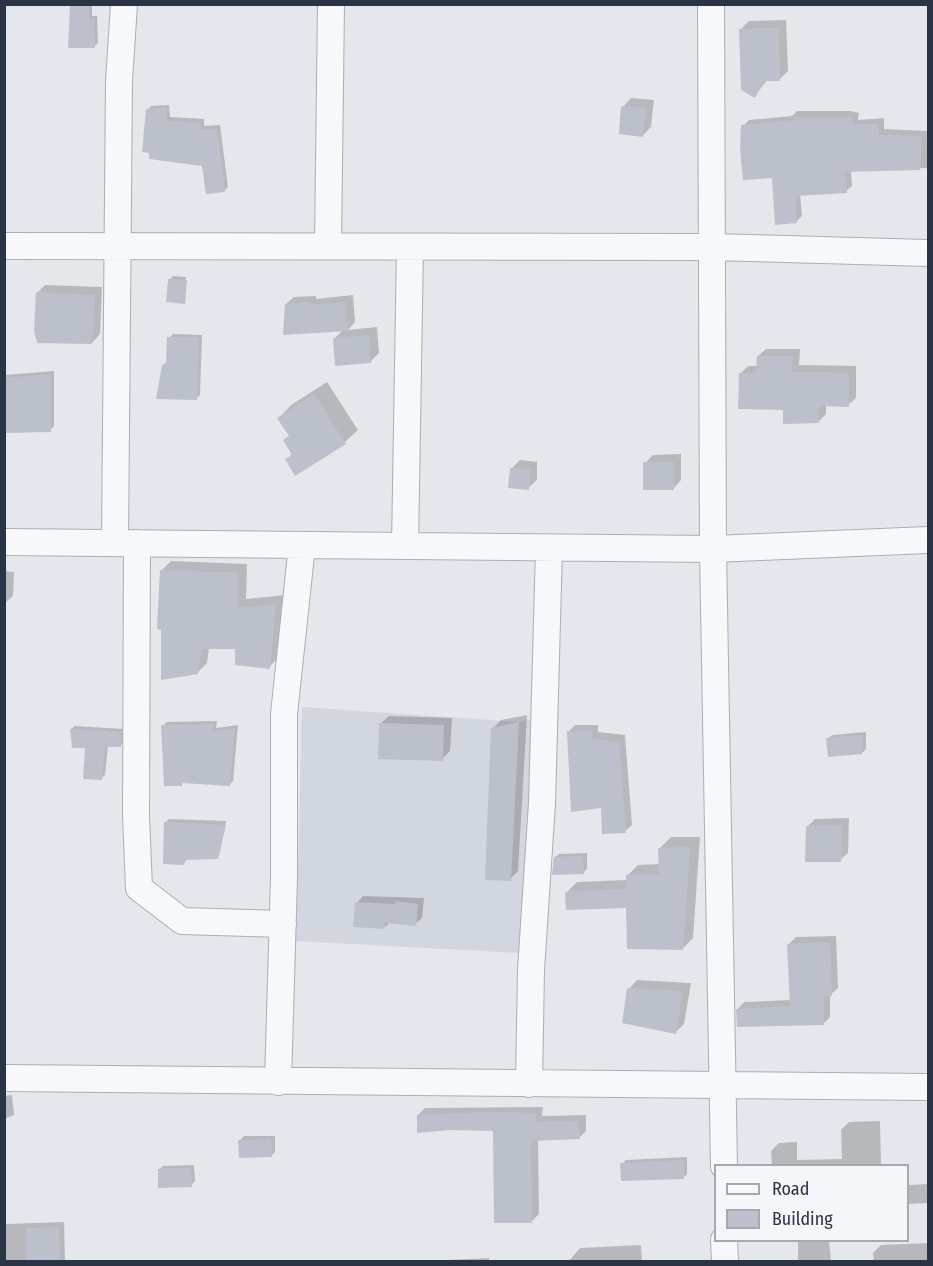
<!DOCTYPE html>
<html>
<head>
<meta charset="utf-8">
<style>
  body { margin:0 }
  #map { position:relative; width:933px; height:1266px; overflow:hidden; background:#e4e7ec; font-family:"Fira Sans Condensed",sans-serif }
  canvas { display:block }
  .frame { position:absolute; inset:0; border:6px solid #2b3445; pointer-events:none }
  .legend { position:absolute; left:714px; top:1164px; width:195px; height:78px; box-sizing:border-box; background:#f4f6f9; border:2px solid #a4a8b1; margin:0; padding:8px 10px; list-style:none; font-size:18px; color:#2b3445 }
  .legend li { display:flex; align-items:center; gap:12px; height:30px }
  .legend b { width:30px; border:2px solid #a4a8b1 }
</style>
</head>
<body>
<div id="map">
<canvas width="933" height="1266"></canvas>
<div class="frame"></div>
<ul class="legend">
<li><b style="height:8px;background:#f7f8fa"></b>Road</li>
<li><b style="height:16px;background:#bbc0ca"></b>Building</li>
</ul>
</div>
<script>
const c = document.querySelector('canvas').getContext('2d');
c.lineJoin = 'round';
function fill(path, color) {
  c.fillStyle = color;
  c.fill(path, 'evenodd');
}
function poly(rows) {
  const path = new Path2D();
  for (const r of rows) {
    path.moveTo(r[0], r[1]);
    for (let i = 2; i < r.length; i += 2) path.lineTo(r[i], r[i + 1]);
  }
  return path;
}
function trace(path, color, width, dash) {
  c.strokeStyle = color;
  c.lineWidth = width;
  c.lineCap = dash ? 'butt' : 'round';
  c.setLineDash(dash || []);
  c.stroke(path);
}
const built = poly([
  [302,707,519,722,533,719,520,953,296,941]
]);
const shadow = poly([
  [71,4,92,4,92,16,97,16,98,43,94,47],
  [786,20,788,71,780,79,767,80,755,96,741,29,749,21],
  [631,98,654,100,651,127,642,136,623,107],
  [169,105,170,117,204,119,204,126,220,125,228,187,224,191,203,165,148,110,151,106],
  [797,111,851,111,859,113,858,120,884,118,884,129,928,131,928,168,851,170,852,186,846,191,800,194,802,216,796,222,773,176,743,126,749,120,792,116],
  [173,276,186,277,185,302,169,280],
  [45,285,102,287,100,334,92,343,37,293],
  [353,295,355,322,348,330,377,327,379,353,370,362,335,338,343,330,286,304,294,297,316,296,316,299],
  [173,334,202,335,200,395,196,399,163,365,167,362,169,338],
  [766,349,800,349,799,365,856,366,856,398,848,405,826,405,826,414,818,422,784,408,741,373,748,366,758,366,758,356],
  [54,371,54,426,50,430,4,432,4,375],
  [327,382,358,430,345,442,296,474,287,460,293,453,285,440,290,435,279,418,291,405],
  [681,454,681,480,673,489,645,463,653,455],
  [520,460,537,462,537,480,528,488,511,469],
  [171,561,247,564,246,599,285,595,279,657,269,667,236,647,209,648,207,663,197,673,161,571],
  [4,571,14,572,13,596,4,604],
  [527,715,518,871,510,879,492,729,501,720],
  [389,716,452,718,450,751,442,759,380,724],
  [217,721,216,728,238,725,233,781,229,785,184,782,182,784,163,726,166,722],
  [575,725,598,725,598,732,625,735,632,825,625,831,603,806,569,731],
  [75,726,124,729,124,741,121,745,108,746,105,775,101,779,87,746,71,729],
  [866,732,866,749,862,753,828,739,832,735],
  [849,818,848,853,840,860,808,826,815,819],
  [169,819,226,821,219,856,188,859,184,863,166,822],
  [671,837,700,837,693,938,682,949,628,906,567,892,577,882,627,880,627,876,638,865,660,864,660,848],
  [587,853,587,869,583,873,555,857,559,854],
  [363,896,424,898,422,918,415,924,390,922,384,928,357,903],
  [836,936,838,988,830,995,830,1017,823,1024,738,1009,744,1002,792,1000,789,944,796,937],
  [637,980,691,983,684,1024,676,1032,629,989],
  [12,1095,14,1115,4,1119,4,1096],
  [543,1107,542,1116,586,1115,586,1131,579,1138,538,1139,539,1214,532,1221,494,1130,418,1115,425,1108],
  [880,1121,881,1166,772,1166,771,1151,779,1143,797,1142,797,1160,842,1159,841,1130,849,1122],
  [244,1136,275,1136,275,1152,272,1155,240,1140],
  [687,1157,687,1174,684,1177,622,1164,626,1160],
  [194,1165,195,1181,191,1185,159,1170,163,1166],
  [928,1184,928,1203,908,1204,908,1185],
  [64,1222,65,1262,4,1262,4,1224],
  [798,1240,829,1240,831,1262,798,1262],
  [928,1243,928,1262,874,1262,873,1253,881,1245],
  [641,1245,642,1262,568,1262,580,1248],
  [489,1258,489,1262,404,1262],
  [346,1260,394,1262,344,1262]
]);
const building = poly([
  [70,4,89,4,89,19,94,19,95,48,68,48],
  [779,28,780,81,764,81,755,98,741,90,739,29],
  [621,106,646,108,643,137,619,134],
  [166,108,167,121,201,123,201,129,217,129,225,192,206,194,202,166,149,159,149,153,142,152,146,109],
  [790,117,844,117,853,118,853,125,878,124,879,135,922,136,920,170,845,172,847,193,795,196,797,223,775,225,772,178,743,180,740,148,741,125,796,120],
  [168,279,187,280,185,304,166,302],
  [36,292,95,295,92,344,37,343,34,331],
  [309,302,310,305,346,302,348,331,283,335,285,304],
  [369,335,371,363,335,366,333,338],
  [167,337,199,338,197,400,156,399,162,365,166,365],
  [757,356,793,356,792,372,849,373,849,407,819,406,819,423,783,424,783,410,738,409,739,373,756,373],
  [51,374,51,432,4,433,4,378],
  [314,394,346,444,295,476,285,459,292,455,283,440,289,436,277,418],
  [643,462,674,462,674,490,643,490],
  [510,468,530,469,529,490,508,488],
  [160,570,238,573,237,608,276,604,270,669,235,665,235,649,201,649,198,674,161,680,161,630,157,629],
  [519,722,511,881,485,880,491,728],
  [379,723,444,725,443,761,378,759],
  [213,724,213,731,235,728,230,786,182,783,182,786,164,786,161,725],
  [70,729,121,732,121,747,105,747,102,780,83,779,85,748,72,748],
  [567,731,592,731,592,739,619,742,626,833,602,834,601,808,571,812],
  [863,735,862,754,828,757,826,738],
  [164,822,226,825,218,859,185,860,184,865,163,864],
  [842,825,841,862,805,862,806,826],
  [690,847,683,950,627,949,626,908,566,910,565,892,626,889,626,875,659,874,658,848],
  [583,856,584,874,552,875,554,857],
  [395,901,418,904,416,926,385,923,385,929,353,927,355,902,395,904],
  [830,942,832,996,824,997,824,1025,737,1027,736,1009,790,1006,787,944],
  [627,988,683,991,676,1034,622,1023],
  [490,1112,536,1113,536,1122,579,1121,580,1139,531,1141,532,1223,494,1223,493,1131,451,1130,417,1133,417,1115],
  [271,1139,272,1157,239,1158,238,1140],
  [684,1160,684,1179,621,1181,620,1163],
  [191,1168,192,1187,158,1188,158,1169],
  [59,1227,60,1262,27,1262,26,1228]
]);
const minor = poly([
  [711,4,713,549,724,1166],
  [4,246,714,247,928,253],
  [328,246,331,4],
  [4,542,713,549,928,540],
  [115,543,119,81,124,4],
  [137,543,136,816,139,888,182,921,283,924],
  [405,546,410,247],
  [4,1078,928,1087],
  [278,1082,284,878,284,714,302,545],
  [529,1084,531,970,542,803,549,548],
  [724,1240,725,1262]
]);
fill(built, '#d2d6de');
fill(shadow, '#0003');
fill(building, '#bbc0ca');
trace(minor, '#a9aeb7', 28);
trace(minor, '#f7f8fa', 26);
</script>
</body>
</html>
